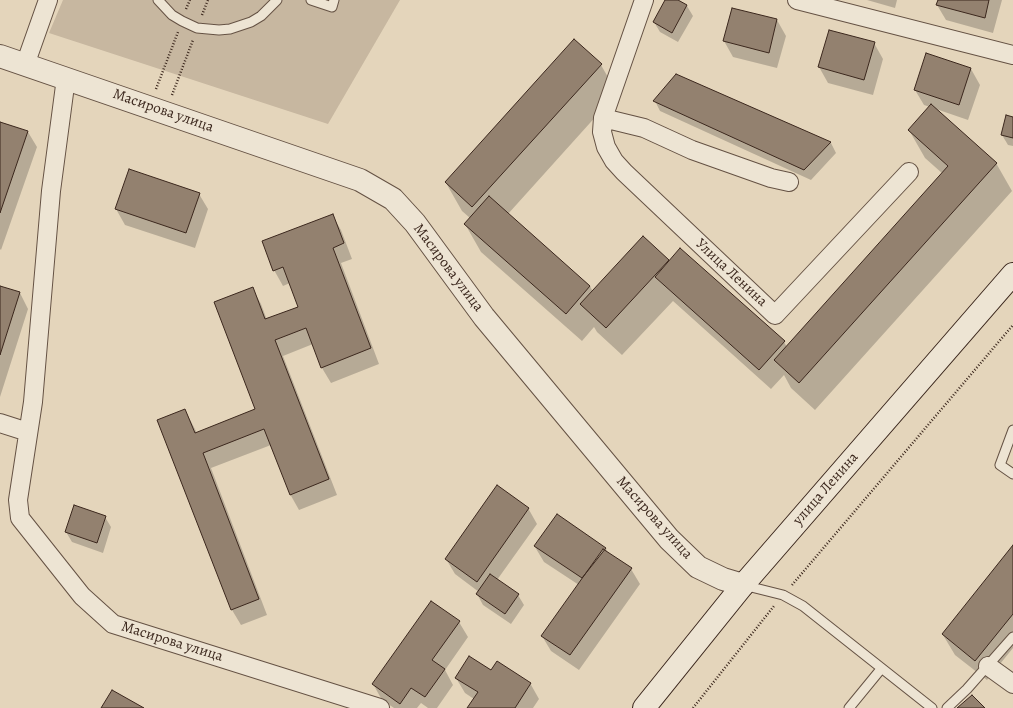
<!DOCTYPE html>
<html>
<head>
<meta charset="utf-8">
<style>
  body { margin:0 }
  canvas { display:block; background:#e4d5bb }
</style>
</head>
<body>
<canvas width="1013" height="708"></canvas>
<script>
const c = document.querySelector('canvas').getContext('2d');
c.lineJoin = 'round';
function fill(path, color) {
  c.fillStyle = color;
  c.fill(path, 'evenodd');
}
function poly(rows) {
  const path = new Path2D();
  for (const r of rows) {
    path.moveTo(r[0], r[1]);
    for (let i = 2; i < r.length; i += 2) path.lineTo(r[i], r[i + 1]);
  }
  return path;
}
function trace(path, color, width, dash) {
  c.strokeStyle = color;
  c.lineWidth = width;
  c.lineCap = dash ? 'butt' : 'round';
  c.setLineDash(dash || []);
  c.stroke(path);
}
function drawText(font, color, halo, rows, align = 'center') {
  c.font = font + ' Alegreya,serif';
  c.lineWidth = 3.5;
  c.setLineDash([]);
  c.textBaseline = 'middle';
  c.strokeStyle = halo;
  c.fillStyle = color;
  for (const [text, x, y, turn = 0] of rows) {
    c.save();
    c.translate(x, y);
    c.rotate((+turn || 0) * Math.PI / 180);
    c.textAlign = isNaN(turn) ? turn : align;
    if (halo) c.strokeText(text, 0, 0);
    c.fillText(text, 0, 0);
    c.restore();
  }
}
const green = poly([
  [63,0,400,0,328,124,49,33]
]);
const shadow = poly([
  [666,0,676,0,687,6,693,16,678,42,660,32,654,22],
  [867,0,897,0,895,8],
  [939,0,1002,0,993,33,946,20,937,5],
  [732,9,777,20,786,36,777,68,733,57,724,41],
  [874,43,883,59,873,95,828,83,819,67],
  [927,55,971,69,980,85,968,120,936,109,996,163,1012,191,815,410,791,388,784,375,771,389,673,301,622,355,597,332,594,327,582,341,481,252,465,224,470,218,462,211,446,183,601,65,617,93,508,214,590,286,593,292,668,261,784,342,787,347,943,174,925,158,909,130,930,107,924,105,915,90],
  [677,75,831,143,836,153,811,180,660,111,655,101],
  [1013,118,1013,146,1008,145,1002,135],
  [0,123,28,132,37,147,1,250,0,249],
  [199,194,208,209,195,248,125,225,116,209],
  [332,215,341,230,352,259,341,263,379,364,331,383,322,368,313,344,283,356,337,495,299,510,290,494,271,445,211,468,267,615,241,625,232,610,185,410,197,433,256,409,252,288,261,304,267,320,299,307,290,283,283,286,274,270],
  [0,287,20,293,28,309,0,397],
  [528,508,537,524,497,580,518,595,524,605,511,624,483,605,477,594,479,592,455,574,446,559],
  [557,516,606,549,609,555,631,569,640,584,579,670,551,651,542,636,579,585,544,562,535,547],
  [105,517,111,527,103,553,72,542,66,532],
  [1013,547,1013,648,987,680,955,655,943,635],
  [459,622,468,637,445,670,453,685,437,708,428,708,421,703,417,708,394,708,382,700,373,684],
  [492,671,530,683,539,699,533,708,468,708,474,699,465,693,456,678]
]);
const building = poly([
  [665,0,678,0,687,5,672,33,653,22,665,0],
  [938,0,989,0,985,18,936,5,938,0],
  [732,8,777,19,769,53,723,41,732,8],
  [829,30,875,42,864,80,818,67,829,30],
  [574,39,602,64,472,207,445,182,574,39],
  [926,53,971,68,959,105,914,90,926,53],
  [676,74,831,142,804,170,653,101,676,74],
  [931,104,997,163,799,383,774,360,948,166,908,130,931,104],
  [1006,115,1013,117,1013,138,1001,135,1006,115],
  [0,122,28,131,0,213,0,122],
  [129,169,200,193,186,233,115,209,129,169],
  [489,196,590,286,566,314,464,224,489,196],
  [333,214,344,243,333,248,371,348,321,368,306,328,275,340,329,479,290,495,264,429,203,453,259,599,231,610,157,420,185,409,195,433,255,409,214,302,253,287,265,319,298,307,283,267,273,271,262,241,333,214],
  [643,236,669,260,606,328,580,304,643,236],
  [680,248,785,341,759,370,655,277,680,248],
  [0,286,20,292,0,355,0,286],
  [497,485,529,508,477,582,445,559,497,485],
  [74,505,106,516,97,543,65,532,74,505],
  [557,514,606,548,582,578,534,546,557,514],
  [1013,545,1013,614,975,661,942,634,1013,545],
  [603,549,632,568,570,655,541,636,603,549],
  [490,574,519,594,505,614,476,594,490,574],
  [431,601,460,621,432,660,445,669,425,697,411,688,400,704,372,684,431,601],
  [469,656,491,670,497,661,531,683,515,708,467,708,478,692,455,678,469,656],
  [112,690,144,708,101,708,112,690],
  [972,695,985,708,957,708,972,695]
]);
const path = poly([
  [186,9,190,0],
  [202,15,208,0],
  [156,89,178,32],
  [172,95,193,40],
  [792,585,1013,325],
  [693,708,774,606]
]);
const service = poly([
  [158,0,172,15,182,21,197,28,219,30,230,29,251,22,261,16,277,0],
  [311,0,332,7,334,0],
  [1013,430,1000,465,1013,474],
  [743,585,783,595,803,606,932,708],
  [849,708,881,669],
  [947,708,967,689,1013,637]
]);
const minor = poly([
  [644,0,603,118,602,132,606,147,614,161,624,172,775,315,909,172],
  [797,0,1013,55],
  [25,65,48,0],
  [66,78,51,191,33,402,18,500,20,518,82,596,113,624,380,708],
  [603,118,644,128,692,150,771,178,789,182],
  [0,423,28,432],
  [988,666,1013,684]
]);
const tertiary = poly([
  [0,56,360,180,393,199,415,223,484,317,669,539,698,567,723,579,743,585]
]);
const secondary = poly([
  [644,708,743,585,1013,274]
]);
const streetNames = [
  ["Масирова улица",163,111,19],
  ["Масирова улица",448,268,53],
  ["Улица Ленина",731,273,43],
  ["улица Ленина",826,489,-49],
  ["Масирова улица",654,518,48],
  ["Масирова улица",172,642,17]
];
fill(green, '#c7b7a0');
fill(shadow, '#0003');
fill(building, '#93816f');
trace(building, '#3b271d', 1);
trace(service, '#655244', 11);
trace(minor, '#655244', 20);
trace(tertiary, '#655244', 24);
trace(secondary, '#3b271d', 24);
trace(path, '#3b271d', 2.5, [1, 2]);
trace(service, '#ede4d3', 9);
trace(minor, '#ede4d3', 18);
trace(tertiary, '#ede4d3', 22);
trace(secondary, '#ede4d3', 22);
drawText('15px', '#3b271d', '#ede4d3', streetNames);
</script>
</body>
</html>
